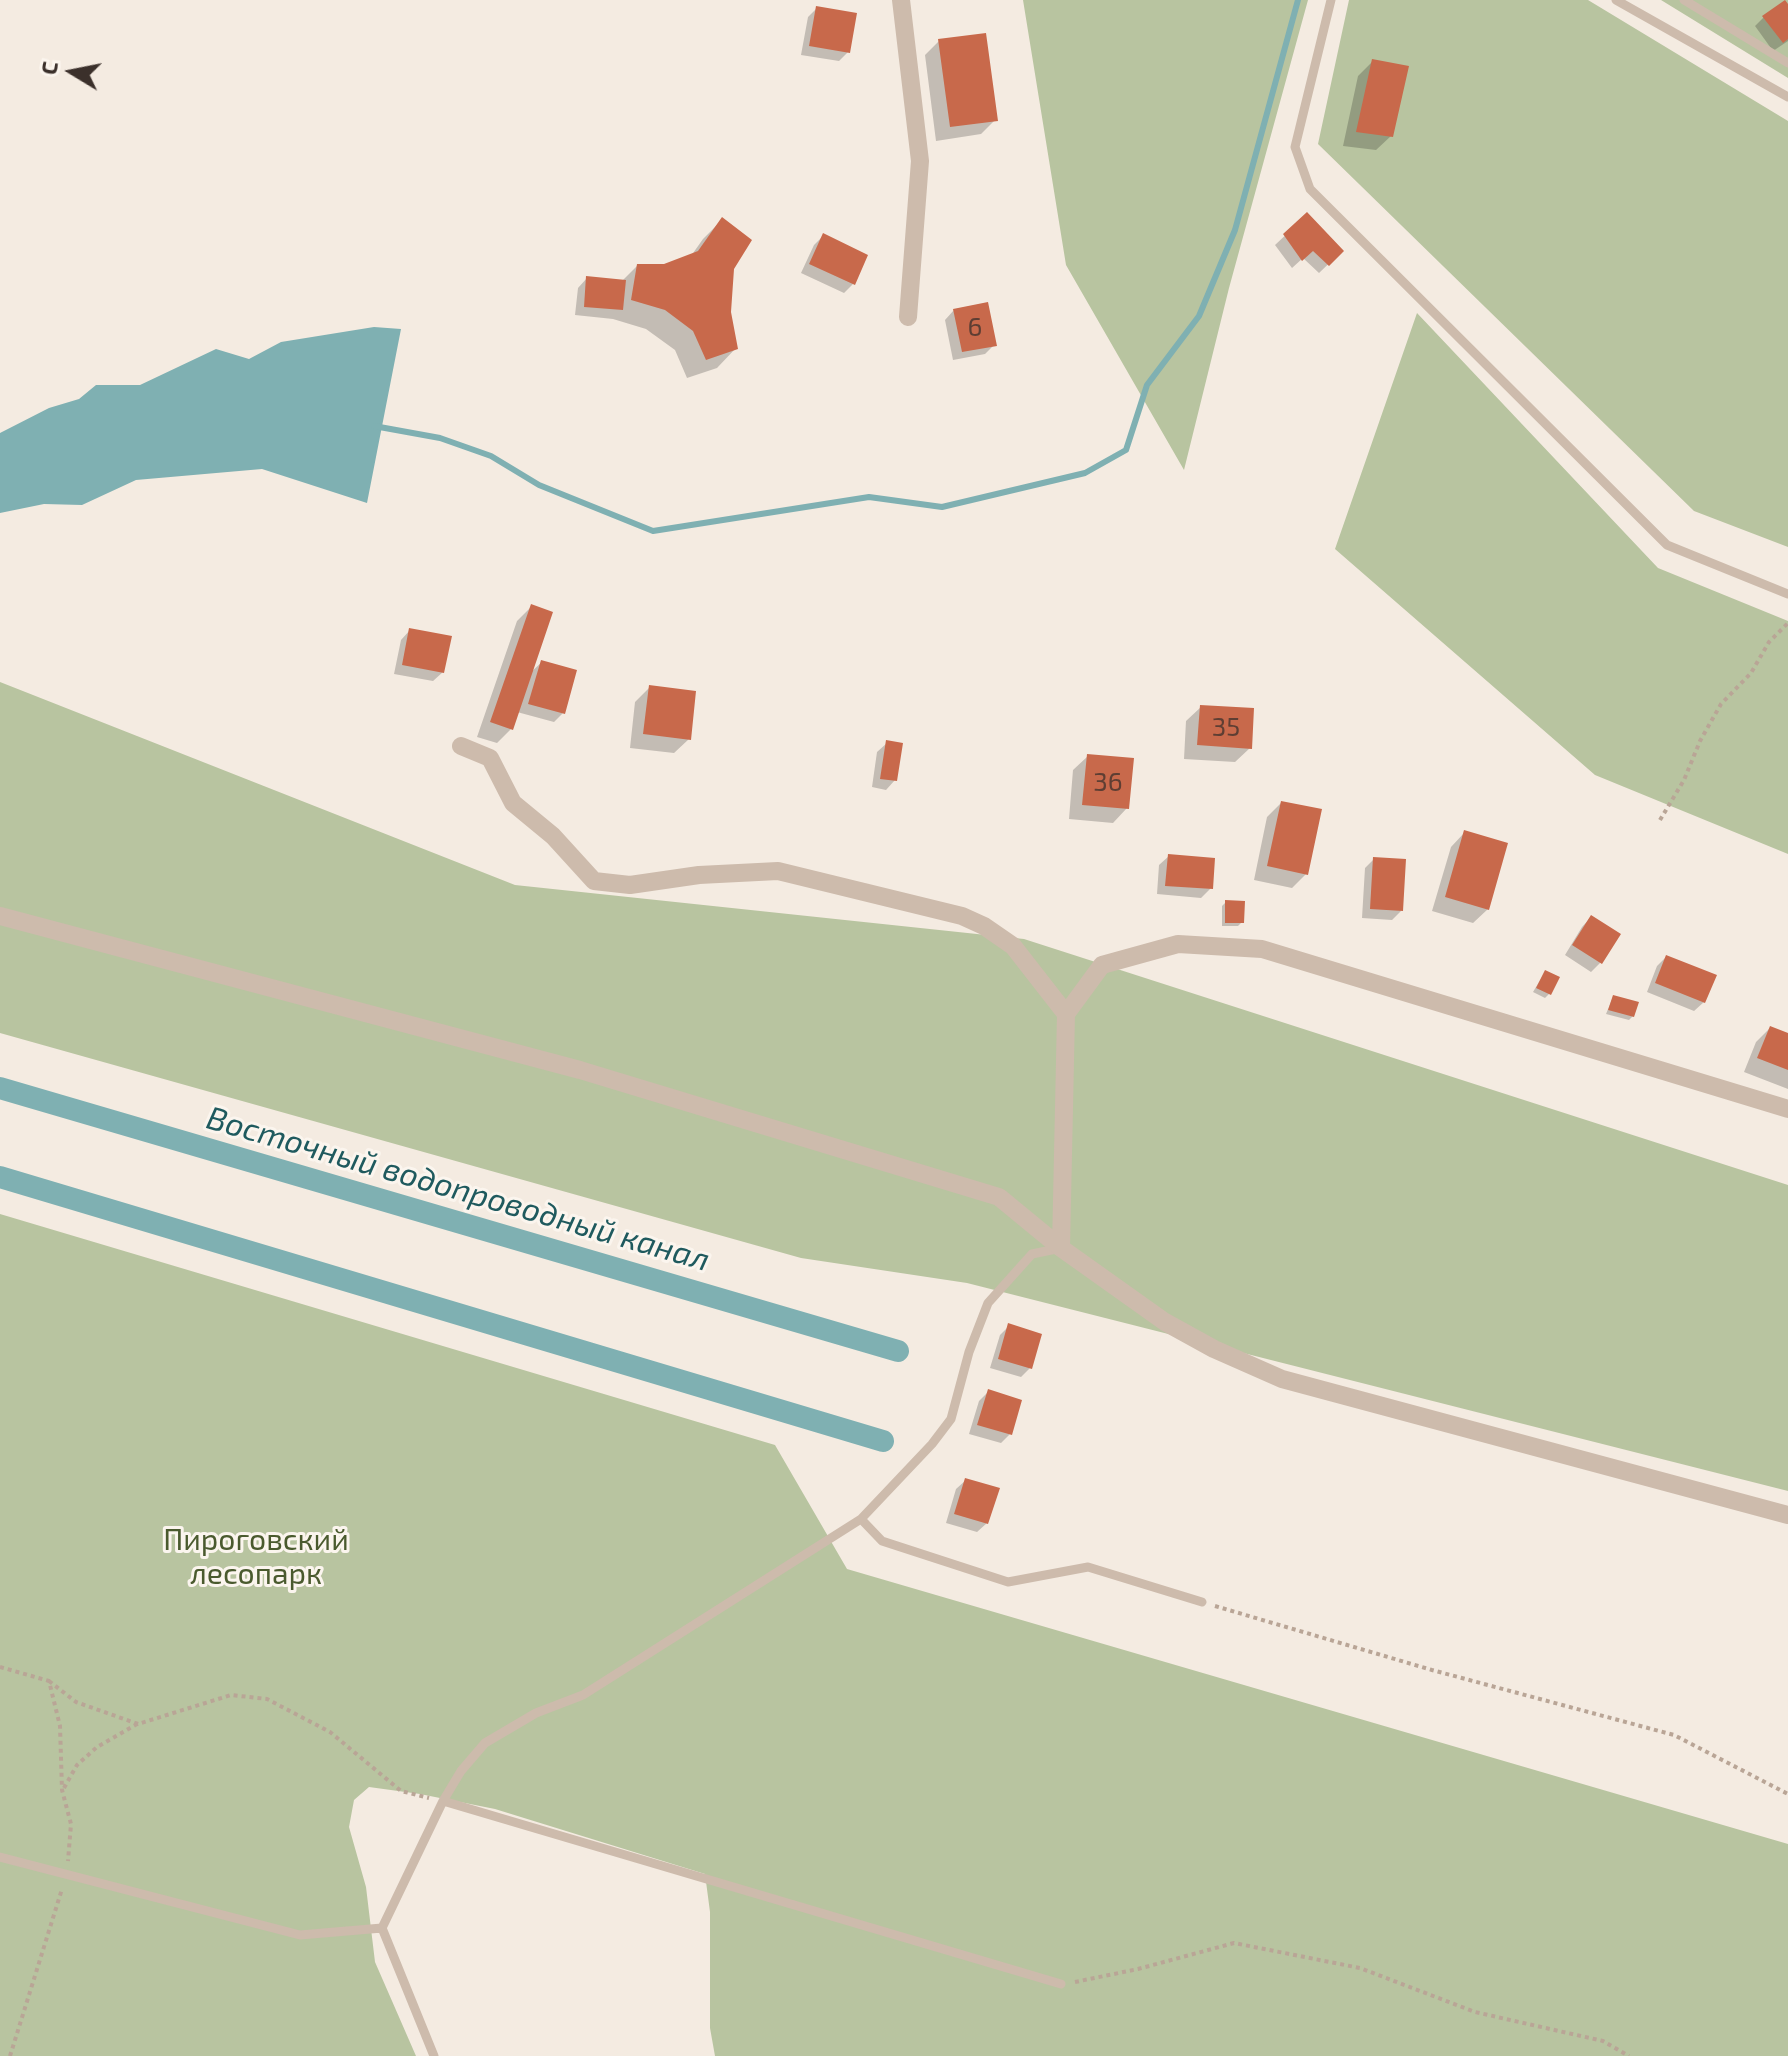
<!DOCTYPE html>
<html>
<head>
<meta charset="utf-8">
<style>
  body { margin:0 }
  #map { position:relative; width:1788px; height:2056px; overflow:hidden; background:#f4ebe1; font-family:"Exo 2",sans-serif }
  canvas { display:block }
  .north { position:absolute; left:32px; top:32px; width:80px; height:80px; -webkit-text-stroke:6px #fbf5ee; paint-order:stroke; rotate:280deg; font-size:22px; font-weight:700; line-height:32px; text-align:center; color:#3b302b }
  .north::after { content:''; display:block; margin:auto; width:28px; height:36px; background:#3b302b; clip-path:polygon(50% 0,100% 100%,50% 72%,0 100%) }
</style>
</head>
<body>
<div id="map">
<canvas width="1788" height="2056"></canvas>
<div class="north">С</div>
</div>
<script>
const c = document.querySelector('canvas').getContext('2d');
c.lineJoin = 'round';
function fill(path, color) {
  c.fillStyle = color;
  c.fill(path, 'evenodd');
}
function poly(rows) {
  const path = new Path2D();
  for (const r of rows) {
    path.moveTo(r[0], r[1]);
    for (let i = 2; i < r.length; i += 2) path.lineTo(r[i], r[i + 1]);
  }
  return path;
}
function trace(path, color, width, dash) {
  c.strokeStyle = color;
  c.lineWidth = width;
  c.lineCap = dash ? 'butt' : 'round';
  c.setLineDash(dash || []);
  c.stroke(path);
}
function drawText(font, color, halo, rows, align = 'center') {
  c.font = font + ' "Exo 2",sans-serif';
  c.lineWidth = 6;
  c.setLineDash([]);
  c.textBaseline = 'middle';
  c.strokeStyle = halo;
  c.fillStyle = color;
  for (const [text, x, y, turn = 0] of rows) {
    c.save();
    c.translate(x, y);
    c.rotate((+turn || 0) * Math.PI / 180);
    c.textAlign = isNaN(turn) ? turn : align;
    if (halo) c.strokeText(text, 0, 0);
    c.fillText(text, 0, 0);
    c.restore();
  }
}
const green = poly([
  [1023,0,1308,0,1229,288,1184,470,1066,265],
  [1349,0,1588,0,1788,121,1788,547,1694,511,1318,144],
  [1661,0,1788,0,1788,78],
  [1417,313,1658,568,1788,621,1788,854,1595,775,1335,549],
  [0,682,515,885,1024,939,1788,1185,1788,1491,967,1283,801,1258,0,1033],
  [0,1214,775,1445,847,1569,1788,1844,1788,2056,715,2056,710,2028,710,1912,705,1874,495,1809,420,1794,369,1787,354,1800,349,1827,366,1887,375,1962,416,2056,0,2056]
]);
const water = poly([
  [374,327,401,329,367,503,262,469,136,480,82,505,44,504,0,513,0,433,49,408,79,399,96,385,140,385,216,349,249,359,281,342]
]);
const shadow = poly([
  [817,8,848,52,839,61,801,55,808,17],
  [1788,8,1788,41,1773,51,1755,26,1764,17],
  [939,41,995,120,981,134,936,141,925,55],
  [1372,62,1391,136,1376,150,1343,146,1358,76],
  [1307,215,1342,251,1319,273,1303,258,1292,268,1275,245],
  [722,220,732,268,729,312,736,348,717,368,687,378,675,350,646,329,613,319,575,315,578,288,587,278,621,282,637,266,665,266,691,256,703,239],
  [823,236,866,256,853,284,844,293,801,273,814,245],
  [954,310,994,345,985,354,953,360,945,320],
  [531,607,530,673,542,662,563,713,554,722,517,712,511,729,497,743,477,737,517,621],
  [410,630,443,672,433,681,394,674,401,640],
  [649,688,689,739,674,753,630,748,635,702],
  [1201,707,1250,748,1235,762,1184,759,1186,721],
  [887,743,895,780,886,790,872,787,877,752],
  [1088,756,1127,808,1113,823,1069,819,1073,770],
  [1281,803,1306,874,1292,888,1254,880,1267,817],
  [1465,832,1488,909,1473,923,1432,911,1451,847],
  [1169,856,1211,888,1201,898,1157,894,1159,865],
  [1374,859,1401,911,1392,920,1362,918,1365,868],
  [1226,902,1242,922,1238,926,1222,926,1222,906],
  [1591,917,1600,963,1591,972,1565,955,1582,927],
  [1666,957,1704,1002,1694,1011,1647,992,1657,966],
  [1545,972,1549,994,1545,998,1533,992],
  [1613,997,1633,1016,1629,1020,1606,1014],
  [1770,1028,1788,1035,1788,1089,1744,1072,1756,1042],
  [1009,1326,1030,1368,1021,1377,990,1368,1000,1335],
  [988,1392,1010,1434,1001,1443,969,1434,979,1401],
  [966,1480,987,1523,977,1532,946,1523,956,1489]
]);
const stream = poly([
  [374,426,440,438,491,456,539,485,653,531,869,497,942,507,1085,473,1126,450,1147,385,1199,316,1235,230,1298,0]
]);
const canal = poly([
  [0,1088,898,1351],
  [0,1177,883,1441]
]);
const building = poly([
  [1785,0,1788,4,1788,39,1783,43,1762,16],
  [816,6,857,13,850,53,809,46],
  [986,33,998,121,950,127,938,39],
  [1372,59,1409,66,1393,137,1356,132],
  [1307,212,1344,251,1329,266,1313,251,1302,261,1283,234],
  [722,217,752,240,734,269,731,312,738,349,706,360,693,331,665,310,631,300,637,264,664,264,698,251],
  [823,233,868,255,855,285,809,264],
  [586,276,626,280,623,310,584,307],
  [988,302,997,346,962,352,953,309],
  [531,604,553,612,513,730,490,722],
  [409,628,452,636,444,673,402,665],
  [541,660,577,670,565,714,528,704],
  [649,685,696,691,691,740,643,734],
  [1200,705,1254,708,1252,749,1197,745],
  [886,740,903,743,897,781,880,779],
  [1087,754,1134,758,1129,809,1082,805],
  [1281,801,1322,809,1308,875,1267,866],
  [1464,830,1508,843,1489,910,1445,897],
  [1168,854,1215,858,1213,889,1165,886],
  [1373,857,1406,859,1403,911,1370,909],
  [1225,900,1245,901,1244,923,1225,923],
  [1591,915,1621,934,1602,964,1572,945],
  [1666,955,1717,975,1705,1003,1655,983],
  [1545,970,1560,977,1551,995,1536,988],
  [1613,995,1639,1002,1634,1017,1608,1010],
  [1770,1026,1788,1033,1788,1070,1757,1058],
  [1008,1323,1042,1334,1032,1369,998,1359],
  [988,1389,1022,1400,1012,1435,977,1425],
  [965,1478,1000,1488,988,1524,954,1514]
]);
const path = poly([
  [1660,820,1684,780,1700,741,1721,704,1751,673,1769,642,1788,623],
  [1215,1606,1432,1670,1674,1735,1788,1794],
  [0,1667,49,1681,60,1726,62,1790,71,1824,68,1861],
  [49,1681,76,1702,138,1724,231,1695,267,1699,330,1732,401,1791,429,1798],
  [64,1788,77,1765,97,1747,137,1724],
  [1075,1982,1138,1969,1234,1943,1360,1968,1475,2012,1603,2041,1629,2056],
  [10,2056,62,1889]
]);
const lane = poly([
  [1331,0,1295,147,1310,189,1667,545,1788,594],
  [1616,0,1788,97],
  [1684,0,1788,63],
  [861,1519,882,1541,1008,1582,1088,1567,1202,1602],
  [443,1801,1061,1984],
  [0,1857,300,1935,382,1928],
  [434,2056,382,1928,443,1801,461,1771,485,1743,536,1713,583,1695,861,1519,932,1444,951,1419,969,1352,988,1303,1032,1254,1061,1248]
]);
const street = poly([
  [901,0,920,161,908,317],
  [461,746,490,758,513,803,553,836,594,881,630,885,699,875,778,871,962,916,984,926,1013,946,1066,1014],
  [0,916,580,1070,999,1197,1061,1248,1165,1322,1214,1349,1282,1379,1788,1515],
  [1061,1248,1066,1014,1102,965,1178,944,1262,949,1788,1109]
]);
const numberNames = [
  ["6",975,327],
  ["35",1226,727],
  ["36",1108,782]
];
const parkNames = [
  ["Пироговский",256,1540],
  ["лесопарк",256,1574]
];
const waterNames = [
  ["Восточный водопроводный канал",458,1189,16]
];
fill(green, '#b8c4a0');
fill(water, '#7fb0b2');
fill(shadow, '#0003');
trace(stream, '#7fb0b2', 6);
trace(canal, '#7fb0b2', 22);
fill(building, '#c8694b');
trace(path, '#b9a596', 4, [4, 4]);
trace(lane, '#cdbbac', 9);
trace(street, '#cdbbac', 18);
drawText('26px', '#5e3e33', null, numberNames);
drawText('30px', '#4a5a2e', '#fbf5ee', parkNames);
drawText('italic 32px', '#1f5a5e', '#fbf5ee', waterNames);
</script>
</body>
</html>
